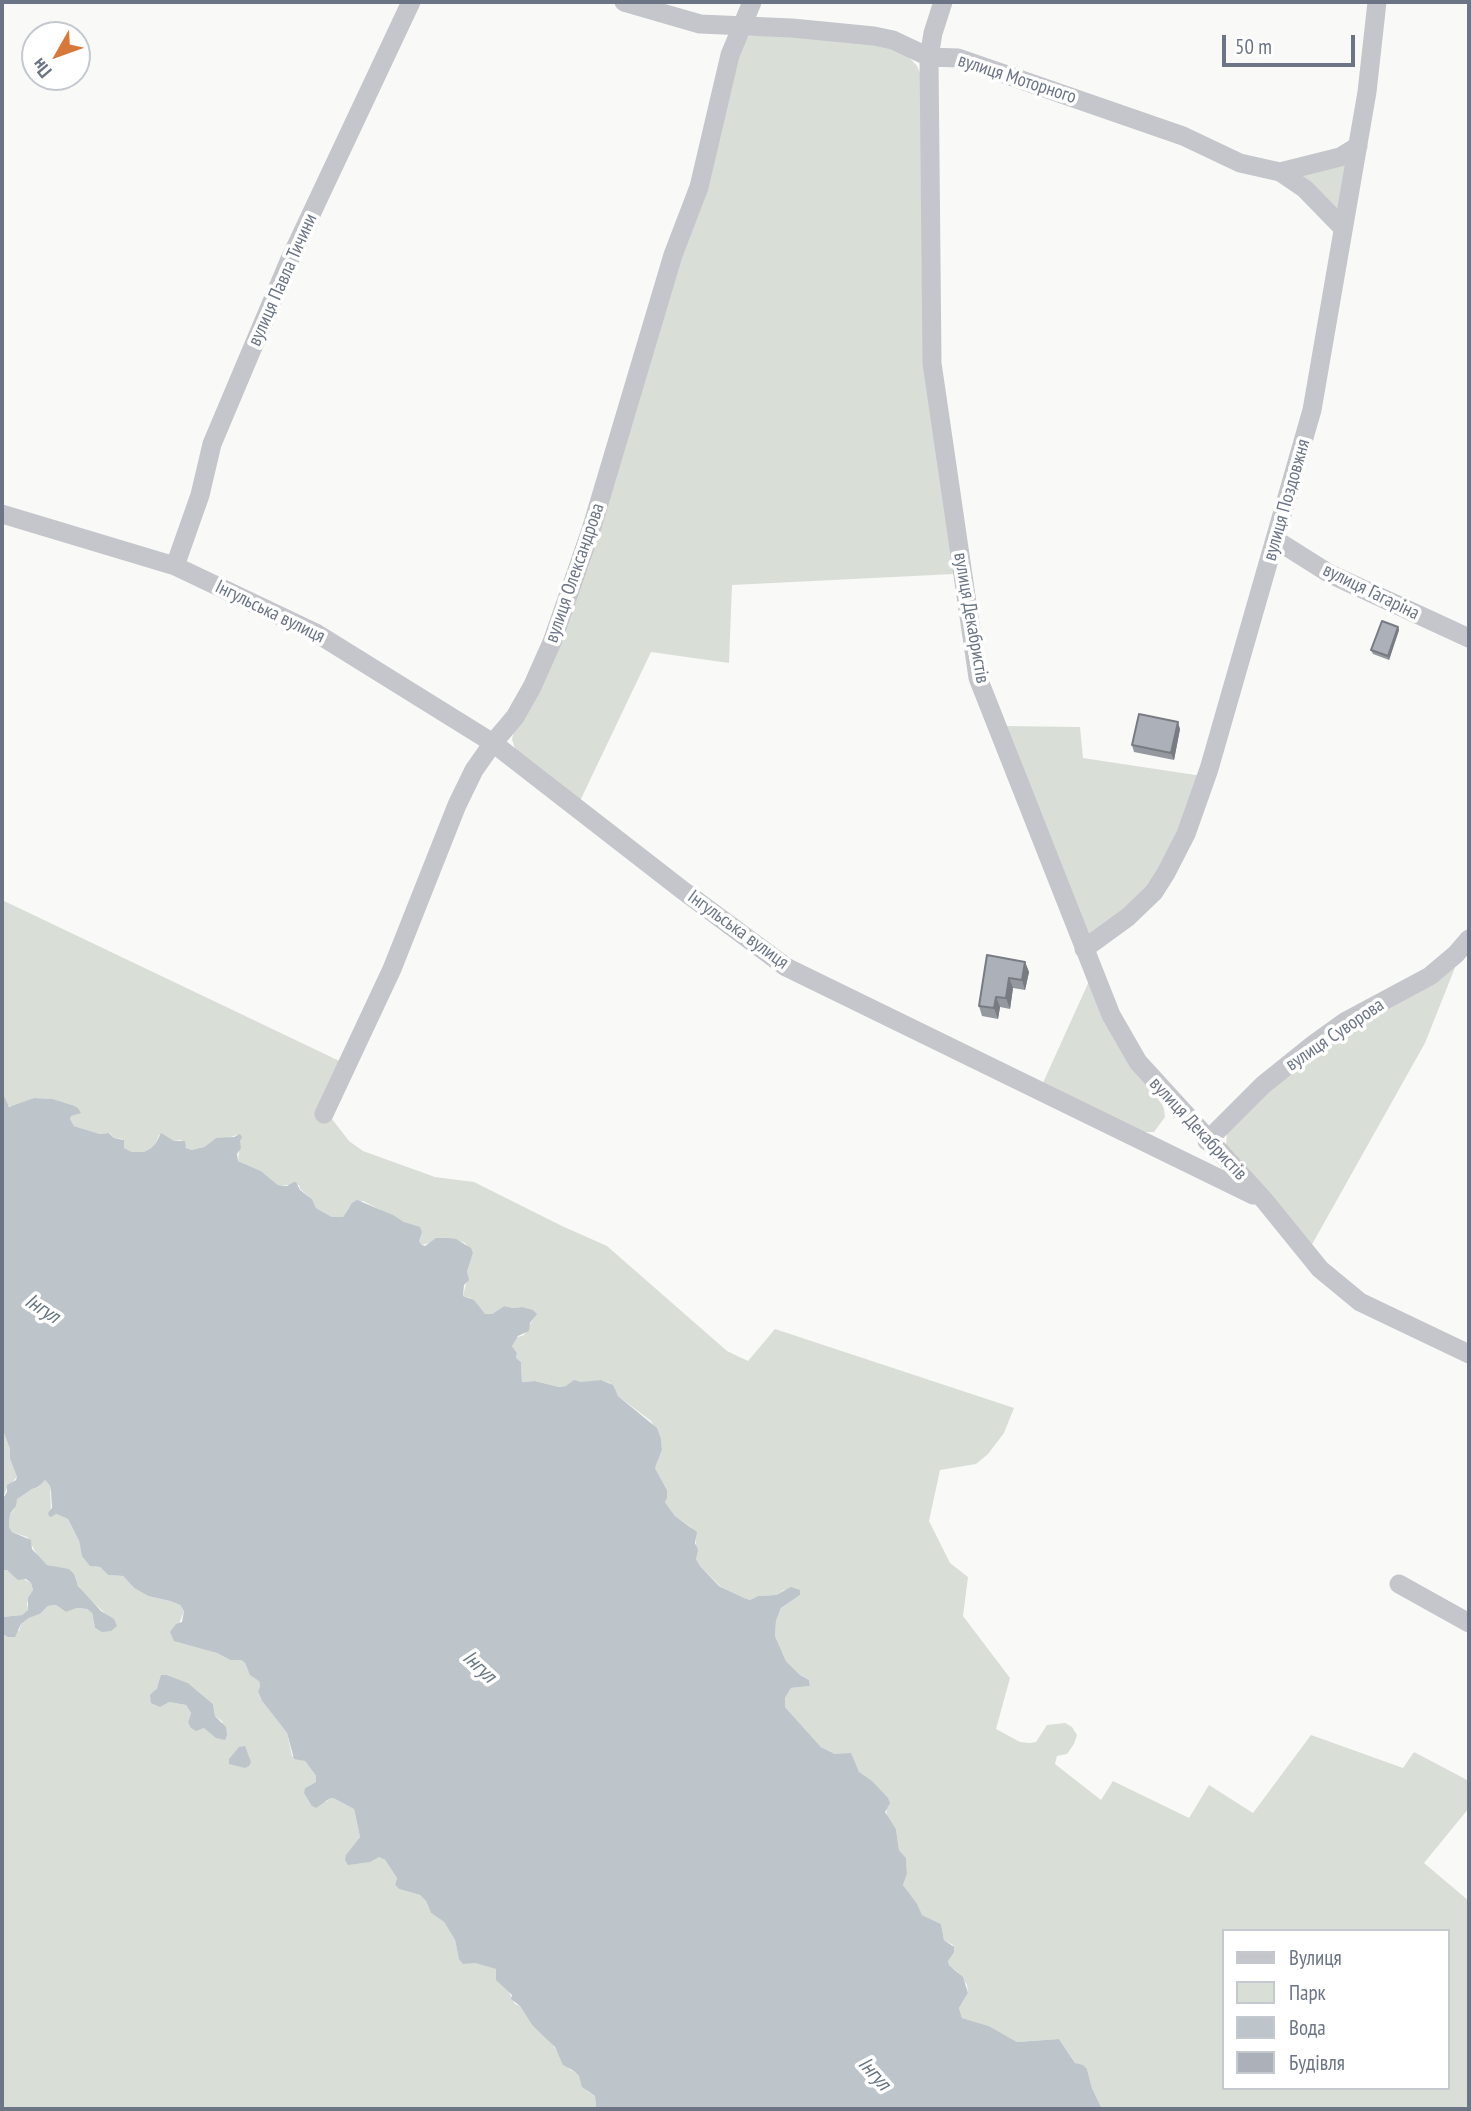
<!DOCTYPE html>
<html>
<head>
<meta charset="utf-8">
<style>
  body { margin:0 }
  #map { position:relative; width:1471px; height:2111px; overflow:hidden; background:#f9faf8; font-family:"PT Sans Narrow",sans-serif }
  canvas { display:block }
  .frame { position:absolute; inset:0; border:4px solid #6b7586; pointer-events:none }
  .legend { position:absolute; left:1222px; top:1929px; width:228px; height:161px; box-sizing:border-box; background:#fff; border:2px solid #c4c8cf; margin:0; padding:9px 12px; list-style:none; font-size:21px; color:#6b7586 }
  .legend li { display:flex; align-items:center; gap:14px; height:35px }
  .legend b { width:35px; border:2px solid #c4c8cf }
  .north { position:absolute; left:21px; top:21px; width:70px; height:70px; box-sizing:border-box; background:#fff; border:2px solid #c4c8cf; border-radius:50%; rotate:230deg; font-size:19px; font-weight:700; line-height:28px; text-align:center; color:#6b7586 }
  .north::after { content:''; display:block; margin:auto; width:24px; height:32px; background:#d87939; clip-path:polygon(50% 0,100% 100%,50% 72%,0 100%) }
  .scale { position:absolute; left:1222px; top:35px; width:133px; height:32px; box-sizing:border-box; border:4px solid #6b7586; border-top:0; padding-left:9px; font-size:21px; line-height:24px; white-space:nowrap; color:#6b7586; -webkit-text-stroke:5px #fff; paint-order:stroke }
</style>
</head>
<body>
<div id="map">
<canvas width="1471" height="2111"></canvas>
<div class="frame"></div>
<ul class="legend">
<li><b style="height:9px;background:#c4c6cb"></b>Вулиця</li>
<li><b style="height:19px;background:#d9ded7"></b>Парк</li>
<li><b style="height:19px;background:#bdc5cb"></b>Вода</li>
<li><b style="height:19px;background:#acb1b9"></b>Будівля</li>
</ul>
<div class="north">Пн</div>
<div class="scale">50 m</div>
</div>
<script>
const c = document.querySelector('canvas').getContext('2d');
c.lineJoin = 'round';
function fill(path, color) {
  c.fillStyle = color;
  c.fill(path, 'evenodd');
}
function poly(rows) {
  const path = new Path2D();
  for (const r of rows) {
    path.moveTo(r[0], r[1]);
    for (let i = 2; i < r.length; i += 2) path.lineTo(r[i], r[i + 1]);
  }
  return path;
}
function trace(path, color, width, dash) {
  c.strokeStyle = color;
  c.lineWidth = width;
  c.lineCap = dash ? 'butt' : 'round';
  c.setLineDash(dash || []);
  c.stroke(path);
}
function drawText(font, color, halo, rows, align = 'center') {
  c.font = font + ' "PT Sans Narrow",sans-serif';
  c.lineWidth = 7;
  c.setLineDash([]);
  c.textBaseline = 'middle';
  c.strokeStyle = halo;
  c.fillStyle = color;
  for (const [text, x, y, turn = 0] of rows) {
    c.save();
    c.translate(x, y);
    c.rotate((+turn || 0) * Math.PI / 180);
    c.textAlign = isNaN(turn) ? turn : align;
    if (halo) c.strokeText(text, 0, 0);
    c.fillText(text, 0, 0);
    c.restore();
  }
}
const green = poly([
  [792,35,873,41,906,54,917,66,922,77,954,574,732,585,729,663,651,652,580,801,515,749,512,739,514,731,744,40,749,36],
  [1348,156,1342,218,1291,173],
  [1003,726,1080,727,1083,758,1202,776,1151,889,1087,936],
  [2,900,350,1066,332,1119,349,1141,363,1151,435,1177,474,1182,562,1226,607,1246,727,1351,748,1361,775,1329,1014,1408,1004,1433,988,1454,976,1464,940,1470,929,1521,950,1563,968,1577,963,1616,1010,1678,996,1729,1020,1742,1030,1743,1036,1742,1047,1725,1065,1723,1072,1727,1077,1735,1074,1744,1067,1754,1057,1756,1055,1764,1101,1800,1113,1781,1189,1818,1209,1785,1253,1813,1311,1735,1403,1768,1414,1752,1469,1781,1469,1808,1424,1863,1469,1901,1469,2109,1102,2109,1092,2088,1087,2069,1075,2063,1059,2039,1017,2042,989,2026,962,2018,959,2008,968,1993,967,1985,958,1972,949,1965,948,1961,953,1945,944,1940,941,1924,922,1915,903,1885,907,1874,906,1858,899,1850,896,1829,887,1817,886,1807,855,1767,851,1754,835,1754,821,1747,785,1707,785,1698,791,1688,810,1686,809,1680,800,1675,786,1661,775,1636,776,1621,781,1608,800,1595,784,1590,776,1595,758,1596,750,1600,743,1598,720,1586,700,1566,696,1559,696,1539,691,1527,675,1516,665,1502,667,1490,655,1468,662,1450,661,1439,651,1421,618,1396,610,1383,601,1380,559,1387,535,1381,522,1382,521,1362,516,1358,517,1353,512,1346,515,1338,524,1335,535,1316,522,1307,513,1308,504,1306,492,1314,484,1314,470,1298,463,1296,468,1275,466,1271,473,1253,465,1243,449,1238,422,1245,419,1241,419,1236,404,1222,363,1201,349,1207,343,1217,332,1217,316,1208,312,1199,300,1189,299,1185,278,1185,261,1171,238,1161,240,1141,237,1135,225,1139,216,1138,204,1147,191,1150,188,1150,181,1140,174,1141,159,1135,156,1143,151,1148,144,1152,132,1152,124,1148,123,1139,114,1138,110,1133,100,1134,74,1126,70,1119,72,1105,53,1099,34,1098,12,1107,6,1105,2,1092],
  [1224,1931,1448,1931,1448,2088,1224,2088],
  [1458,960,1425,1043,1310,1248,1226,1146,1227,1133,1234,1121,1318,1047],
  [1090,979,1157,1093,1164,1109,1165,1117,1154,1132,1145,1132,1042,1085],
  [2,1428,10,1449,10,1459,17,1477,7,1488,2,1500],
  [45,1480,50,1486,51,1510,56,1514,68,1519,79,1541,81,1550,95,1567,100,1567,108,1575,123,1576,134,1588,148,1596,170,1601,180,1605,184,1611,179,1624,181,1641,217,1653,230,1660,241,1660,245,1663,248,1670,259,1680,260,1686,258,1693,262,1701,287,1733,292,1756,305,1761,316,1776,316,1782,305,1788,326,1802,329,1799,333,1798,354,1809,360,1837,349,1852,357,1862,379,1857,385,1860,397,1878,395,1885,399,1889,420,1895,426,1901,431,1913,444,1922,455,1940,459,1958,497,1969,515,2004,520,2006,532,2025,548,2038,570,2070,574,2071,579,2076,587,2091,595,2096,596,2109,2,2109,2,1627,19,1631,21,1624,29,1618,40,1614,48,1606,56,1605,66,1612,77,1608,87,1609,92,1613,95,1628,98,1630,110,1618,83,1593,75,1581,59,1568,47,1565,39,1558,27,1537,12,1532,9,1527,10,1514,14,1510,16,1499,32,1489,39,1487,41,1482],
  [167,1675,188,1683,213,1704,215,1716,223,1722,213,1735,210,1731,204,1728,200,1729,188,1722,191,1713,186,1705,169,1702,154,1691],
  [2,1570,7,1570,31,1583,33,1590,27,1603,28,1610,22,1615,2,1617]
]);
const water = poly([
  [2,1092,9,1107,34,1098,53,1099,72,1105,78,1108,81,1113,71,1116,70,1119,74,1126,100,1134,109,1133,114,1138,124,1140,124,1148,132,1152,144,1152,151,1148,156,1143,161,1133,174,1141,185,1141,186,1148,191,1150,204,1147,216,1138,234,1137,240,1134,242,1137,240,1141,241,1148,237,1154,238,1161,261,1171,278,1185,287,1186,294,1182,296,1182,300,1190,312,1199,316,1208,332,1217,343,1217,352,1203,357,1200,393,1215,404,1222,420,1227,422,1232,419,1241,422,1245,425,1246,436,1238,449,1238,456,1239,471,1248,473,1253,467,1271,469,1280,464,1285,463,1296,474,1300,485,1314,492,1314,504,1306,513,1308,522,1307,533,1310,537,1314,530,1323,529,1331,518,1336,512,1346,517,1353,516,1358,521,1362,522,1382,535,1381,559,1387,566,1386,574,1380,581,1382,601,1380,613,1385,618,1396,657,1428,661,1439,662,1450,655,1468,667,1490,667,1498,665,1502,675,1516,697,1532,695,1543,698,1550,696,1559,700,1566,719,1586,744,1598,750,1600,758,1596,776,1595,791,1587,800,1590,800,1595,781,1608,776,1621,775,1636,786,1661,800,1675,809,1680,810,1686,791,1688,785,1698,785,1707,821,1747,835,1754,851,1753,859,1772,872,1781,888,1798,890,1803,885,1812,896,1829,899,1850,906,1858,907,1874,903,1885,917,1904,922,1915,941,1924,944,1940,954,1947,954,1952,948,1961,949,1965,963,1977,968,1993,959,2008,962,2018,989,2026,1017,2042,1059,2039,1075,2063,1083,2065,1087,2069,1092,2088,1102,2109,596,2109,595,2096,582,2087,579,2076,574,2071,563,2065,555,2047,532,2025,520,2006,511,1999,512,1995,496,1980,496,1969,475,1963,463,1964,459,1959,455,1940,444,1922,431,1913,426,1901,420,1895,399,1889,395,1885,397,1878,385,1860,379,1857,370,1862,348,1865,345,1860,346,1855,360,1837,354,1809,333,1798,329,1799,316,1808,312,1806,304,1793,305,1788,316,1782,316,1776,305,1761,294,1759,287,1733,262,1701,258,1692,260,1686,259,1681,250,1675,245,1663,241,1660,230,1660,217,1653,174,1641,170,1632,176,1624,182,1622,184,1611,180,1605,170,1601,148,1596,134,1588,123,1576,108,1575,100,1567,90,1566,82,1556,79,1541,68,1519,56,1514,51,1517,49,1516,48,1513,52,1508,51,1492,50,1486,45,1480,38,1487,32,1489,17,1499,16,1506,10,1514,9,1527,12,1532,31,1540,32,1549,47,1565,69,1569,74,1574,78,1586,101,1611,114,1619,117,1626,111,1631,102,1632,95,1628,92,1613,87,1609,77,1608,66,1612,56,1605,48,1606,40,1614,29,1618,21,1624,15,1637,8,1637,3,1634,2,1617,22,1615,28,1610,28,1598,33,1590,31,1583,26,1579,18,1580,7,1570,2,1570,2,1500,7,1492,7,1485,16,1480,17,1477,10,1459,10,1449,2,1428],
  [161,1675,167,1675,188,1683,213,1704,215,1716,226,1727,227,1735,225,1740,216,1738,204,1728,196,1731,191,1728,188,1722,191,1713,186,1705,169,1702,160,1707,151,1703,150,1695,157,1688],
  [245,1746,251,1762,249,1766,245,1768,229,1764,229,1759,239,1747]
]);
const minor = poly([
  [624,2,700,24,792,28,874,36,893,40,929,57,958,58,1183,136,1240,163,1280,172,1305,189,1343,228],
  [943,2,933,33,929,57,932,363,978,678,1111,1015,1138,1062,1264,1200,1320,1269,1360,1302,1469,1354],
  [1280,172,1340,157,1358,146],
  [2,514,175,566,316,633,493,743,681,889,786,967,1253,1195],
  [1276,540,1330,574,1469,638],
  [175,566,200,495,212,444,290,259,411,2],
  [1084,949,1128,917,1154,892,1166,873,1186,834,1209,769,1312,410,1367,92,1377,2],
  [324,1114,392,969,457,805,474,770,493,743,515,717,532,687,552,642,591,530,673,255,699,187,730,55,752,2],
  [1207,1141,1263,1085,1314,1044,1346,1021,1430,976,1456,954,1469,939],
  [1399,1584,1469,1623]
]);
const wall = poly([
  [1398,627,1399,630,1389,660,1373,654,1371,650],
  [1180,729,1174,760,1134,752,1132,745],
  [1025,962,1029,972,1025,990,1013,988,1010,1009,1000,1007,998,1019,982,1016,979,1006]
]);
const shadedWall = poly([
  [1398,627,1399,630,1389,660,1388,656],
  [1178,722,1180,729,1174,760,1171,753],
  [1025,962,1029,972,1025,990,1022,980],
  [1009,978,1013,988,1010,1009,1006,998],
  [996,997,1000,1007,998,1019,994,1008]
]);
const building = poly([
  [1382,621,1398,627,1388,656,1371,650,1382,621],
  [1139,714,1178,722,1171,753,1132,745,1139,714],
  [987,955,1025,962,1022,980,1009,978,1006,998,996,997,994,1008,979,1006,987,955]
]);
const streetNames = [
  ["вулиця Моторного",1017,79,18],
  ["вулиця Павла Тичини",283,280,-66],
  ["вулиця Поздовжня",1287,500,-74],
  ["вулиця Олександрова",575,573,-71],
  ["вулиця Гагаріна",1371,592,26],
  ["Інгульська вулиця",270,612,26],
  ["вулиця Декабристів",971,618,80],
  ["Інгульська вулиця",738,930,36],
  ["вулиця Суворова",1335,1035,-34],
  ["вулиця Декабристів",1198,1129,47]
];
const waterNames = [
  ["Інгул",42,1309,33],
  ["Інгул",479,1667,43],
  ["Інгул",874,2074,48]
];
fill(green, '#d9ded7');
fill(water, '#bdc5cb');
trace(minor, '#c4c6cb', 19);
fill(wall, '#94989f');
fill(shadedWall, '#787c82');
fill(building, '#acb1b9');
trace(building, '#787c82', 2);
drawText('19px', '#6b7586', '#fff', streetNames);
drawText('italic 21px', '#677681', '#fff', waterNames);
</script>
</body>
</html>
